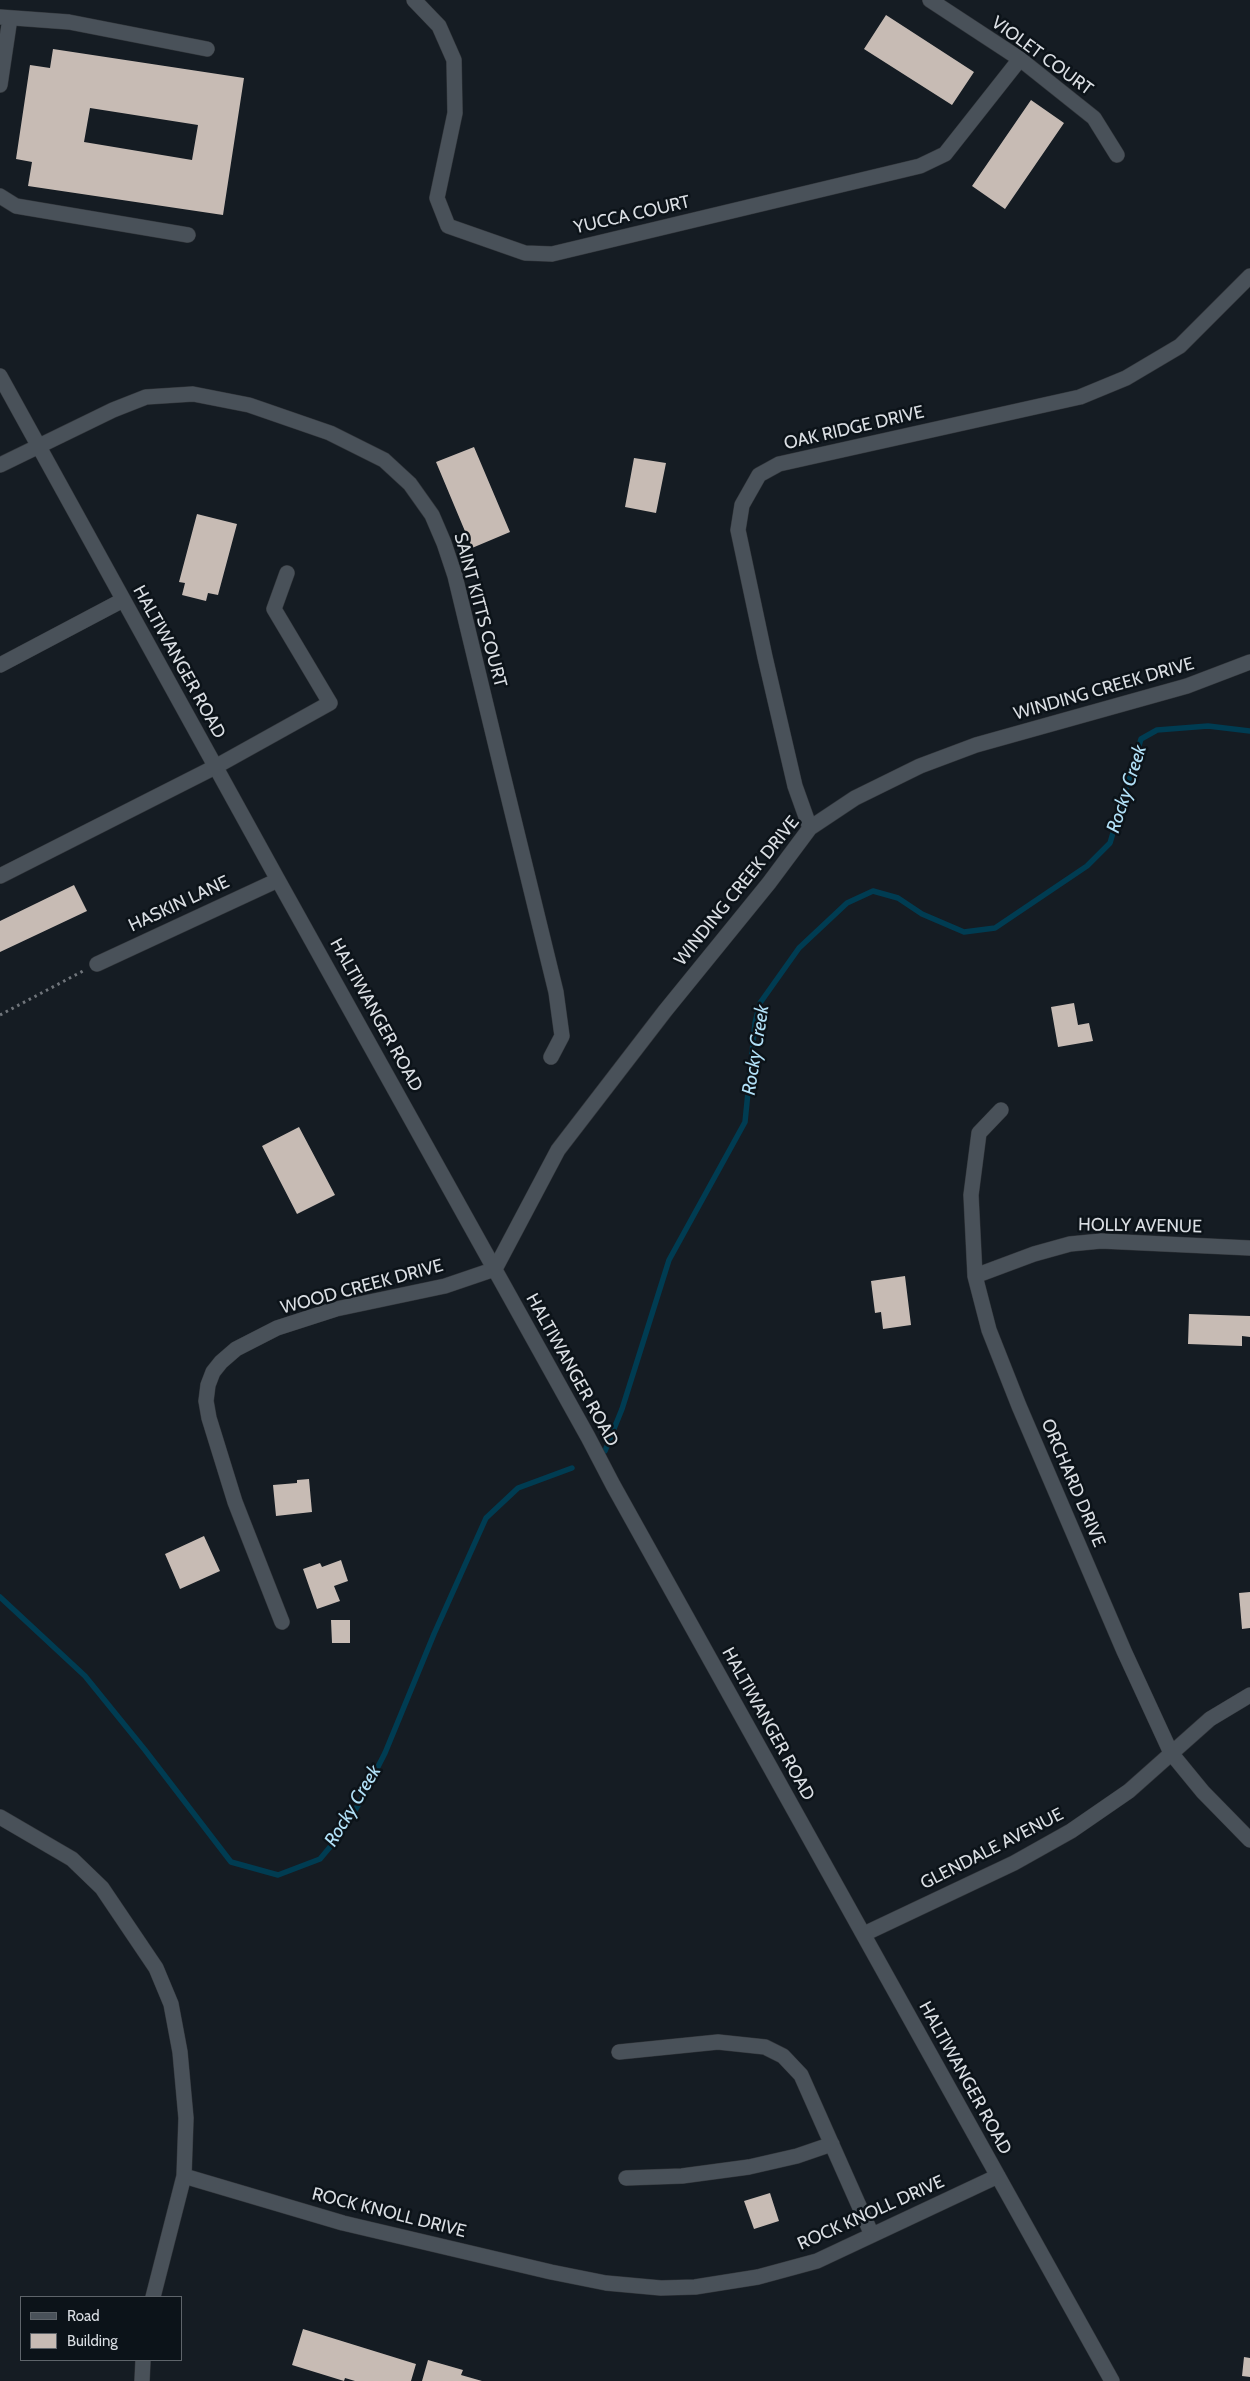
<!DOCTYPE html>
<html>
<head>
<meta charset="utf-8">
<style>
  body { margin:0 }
  #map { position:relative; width:1250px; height:2381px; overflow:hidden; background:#151c23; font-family:Cabin,sans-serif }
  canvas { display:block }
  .legend { position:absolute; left:20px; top:2296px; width:162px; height:65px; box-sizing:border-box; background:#0c1319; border:1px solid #5e646a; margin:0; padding:6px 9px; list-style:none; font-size:15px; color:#dadee3 }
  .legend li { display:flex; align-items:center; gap:10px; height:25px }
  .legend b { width:25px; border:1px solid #5e646a }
</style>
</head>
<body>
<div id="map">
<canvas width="1250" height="2381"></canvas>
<ul class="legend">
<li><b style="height:6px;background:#495159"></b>Road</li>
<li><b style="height:14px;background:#c7bbb4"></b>Building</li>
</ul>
</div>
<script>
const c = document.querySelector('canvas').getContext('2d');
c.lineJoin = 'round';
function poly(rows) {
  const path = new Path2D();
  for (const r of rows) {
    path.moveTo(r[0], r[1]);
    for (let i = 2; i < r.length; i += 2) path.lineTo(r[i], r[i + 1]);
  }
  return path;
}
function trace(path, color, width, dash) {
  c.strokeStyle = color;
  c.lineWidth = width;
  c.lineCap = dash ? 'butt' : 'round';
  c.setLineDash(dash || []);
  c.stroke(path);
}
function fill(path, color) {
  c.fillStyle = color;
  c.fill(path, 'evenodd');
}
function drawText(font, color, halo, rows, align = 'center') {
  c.font = font + ' Cabin,sans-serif';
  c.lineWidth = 5;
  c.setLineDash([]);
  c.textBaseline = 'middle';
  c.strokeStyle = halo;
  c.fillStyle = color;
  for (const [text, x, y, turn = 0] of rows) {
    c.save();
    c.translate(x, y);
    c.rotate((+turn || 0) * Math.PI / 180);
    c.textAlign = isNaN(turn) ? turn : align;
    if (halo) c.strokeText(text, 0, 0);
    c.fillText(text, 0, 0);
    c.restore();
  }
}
const stream = poly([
  [605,1451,622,1409,669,1260,745,1122,755,1023,760,1003,799,948,847,903,873,891,898,898,922,914,964,932,995,928,1087,866,1110,843,1141,739,1157,730,1208,726,1250,731],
  [0,1597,85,1676,145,1750,231,1862,278,1875,320,1859,340,1835,360,1802,385,1753,434,1634,486,1518,518,1488,572,1468]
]);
const building = poly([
  [886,15,974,72,952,105,864,49],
  [53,49,244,78,223,215,28,186,32,162,16,159,30,65,50,68],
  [90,108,198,125,192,160,84,142],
  [1031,100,1064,123,1005,209,972,186],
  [474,447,510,532,472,548,436,462],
  [634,458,666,463,656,513,625,507],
  [197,514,237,524,218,595,208,593,206,601,182,595,185,583,179,582],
  [74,885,87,911,0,952,0,921],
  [1074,1003,1078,1025,1089,1023,1093,1041,1058,1047,1051,1007],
  [299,1127,335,1195,297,1214,262,1146],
  [905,1276,911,1325,883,1329,881,1312,875,1313,871,1281],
  [1189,1314,1250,1316,1250,1337,1242,1336,1242,1346,1188,1344],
  [309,1479,312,1512,276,1516,273,1485,297,1483,297,1480],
  [204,1536,220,1571,180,1589,165,1554],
  [341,1560,348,1581,334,1586,340,1601,317,1609,303,1569,320,1563,322,1567],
  [1250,1592,1250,1628,1242,1629,1239,1593],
  [331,1620,350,1620,350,1643,332,1643],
  [770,2193,779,2221,754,2229,744,2201],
  [303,2329,416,2364,411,2381,355,2381,345,2378,344,2381,292,2365],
  [1244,2357,1250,2358,1250,2377,1242,2376],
  [428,2360,463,2370,461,2375,482,2381,422,2381]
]);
const path = poly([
  [0,1015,83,971]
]);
const minor = poly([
  [414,0,439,26,454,60,455,113,437,198,448,226,525,253,552,254,920,166,945,154,1020,59],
  [930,0,1020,59,1094,118,1117,155],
  [0,17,69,22,207,49],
  [0,85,10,18],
  [0,196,16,206,188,235],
  [0,376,278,880,588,1437,613,1485,1112,2381],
  [0,465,113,410,146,397,193,394,249,405,330,433,384,460,410,484,432,515,444,543,455,576,502,771,556,992,562,1036,551,1057],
  [0,665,123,600],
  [810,828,795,786,765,657,738,530,742,505,759,475,779,464,1080,397,1126,378,1180,346,1250,276],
  [0,876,215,767,330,703,274,609,287,573],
  [97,964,278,880],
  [1001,1110,979,1133,971,1195,975,1276,989,1330,1019,1406,1124,1651,1171,1753,1203,1792,1250,1840],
  [975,1276,1034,1254,1070,1244,1101,1241,1250,1248],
  [282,1622,235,1502,209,1418,206,1401,208,1385,213,1372,221,1362,236,1349,277,1328,336,1309,445,1286,495,1269,558,1150,665,1011,769,883,810,828,855,798,920,766,976,745,1187,686,1250,662],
  [0,1817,72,1859,102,1888,156,1968,171,2004,180,2052,186,2118,184,2176,153,2297],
  [864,1934,1014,1863,1071,1831,1129,1791,1210,1719,1250,1695],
  [619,2052,718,2042,765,2047,783,2056,801,2075,872,2235],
  [184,2176,343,2223,551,2272,606,2283,661,2288,695,2287,758,2277,817,2261,998,2176],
  [626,2178,682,2176,749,2167,797,2156,832,2144],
  [142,2381,143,2360]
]);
const streetNames = [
  ["VIOLET COURT",1042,56,36],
  ["YUCCA COURT",632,215,-13],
  ["OAK RIDGE DRIVE",854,428,-13],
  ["SAINT KITTS COURT",480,610,75],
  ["HALTIWANGER ROAD",179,662,61],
  ["WINDING CREEK DRIVE",1104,689,-16],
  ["WINDING CREEK DRIVE",737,891,-51],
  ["HASKIN LANE",179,904,-25],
  ["HALTIWANGER ROAD",376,1015,61],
  ["HOLLY AVENUE",1140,1226,1],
  ["WOOD CREEK DRIVE",362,1287,-15],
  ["HALTIWANGER ROAD",572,1370,61],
  ["ORCHARD DRIVE",1073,1483,67],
  ["HALTIWANGER ROAD",768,1724,61],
  ["GLENDALE AVENUE",992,1849,-27],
  ["HALTIWANGER ROAD",965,2078,61],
  ["ROCK KNOLL DRIVE",389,2213,14],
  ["ROCK KNOLL DRIVE",871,2213,-24]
];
const waterNames = [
  ["Rocky Creek",1127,789,-72],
  ["Rocky Creek",756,1050,-81],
  ["Rocky Creek",353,1806,-59]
];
trace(stream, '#003c52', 5.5);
fill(building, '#c7bbb4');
trace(minor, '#32363b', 16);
trace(path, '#70757b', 3, [2.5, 4]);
trace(minor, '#495159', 15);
drawText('18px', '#dadee3', '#0c1319', streetNames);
drawText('italic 19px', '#b2e1f8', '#0c1319', waterNames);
</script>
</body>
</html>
